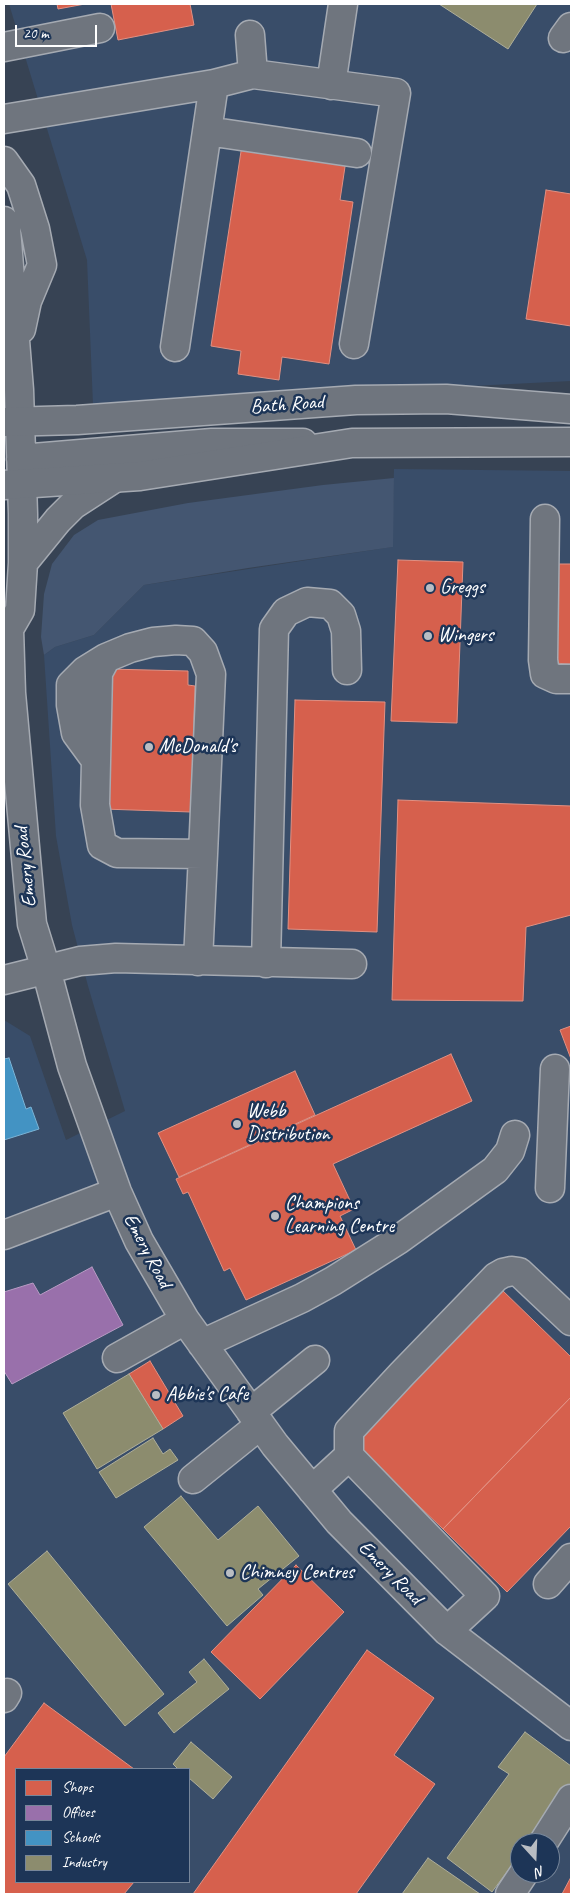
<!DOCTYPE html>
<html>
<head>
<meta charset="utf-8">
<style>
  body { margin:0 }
  #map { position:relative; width:575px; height:1898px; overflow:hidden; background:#374354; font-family:Caveat,sans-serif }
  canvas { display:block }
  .frame { position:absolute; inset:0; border:5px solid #fff; pointer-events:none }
  .legend { position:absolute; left:15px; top:1768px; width:175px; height:115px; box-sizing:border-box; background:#1d3557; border:1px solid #77869a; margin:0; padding:6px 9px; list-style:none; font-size:15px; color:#fff }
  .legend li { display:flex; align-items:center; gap:10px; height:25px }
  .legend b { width:25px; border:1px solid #77869a }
  .north { position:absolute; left:510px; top:1833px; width:50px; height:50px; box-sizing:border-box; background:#1d3557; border:1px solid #77869a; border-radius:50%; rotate:160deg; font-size:14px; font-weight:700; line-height:20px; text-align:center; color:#fff }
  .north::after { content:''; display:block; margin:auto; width:18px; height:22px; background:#b9bdc3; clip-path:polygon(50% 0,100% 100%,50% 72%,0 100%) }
  .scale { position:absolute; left:15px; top:25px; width:82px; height:22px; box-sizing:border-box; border:2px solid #fff; border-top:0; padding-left:6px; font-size:15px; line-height:18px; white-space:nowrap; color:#fff; -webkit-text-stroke:4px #1d3557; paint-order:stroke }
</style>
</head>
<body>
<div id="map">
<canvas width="575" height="1898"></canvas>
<div class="frame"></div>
<ul class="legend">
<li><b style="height:14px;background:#d6604d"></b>Shops</li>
<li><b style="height:14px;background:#9970ab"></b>Offices</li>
<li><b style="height:14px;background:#4393c3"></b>Schools</li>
<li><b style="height:14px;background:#8c8c6e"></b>Industry</li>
</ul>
<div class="north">N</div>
<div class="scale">20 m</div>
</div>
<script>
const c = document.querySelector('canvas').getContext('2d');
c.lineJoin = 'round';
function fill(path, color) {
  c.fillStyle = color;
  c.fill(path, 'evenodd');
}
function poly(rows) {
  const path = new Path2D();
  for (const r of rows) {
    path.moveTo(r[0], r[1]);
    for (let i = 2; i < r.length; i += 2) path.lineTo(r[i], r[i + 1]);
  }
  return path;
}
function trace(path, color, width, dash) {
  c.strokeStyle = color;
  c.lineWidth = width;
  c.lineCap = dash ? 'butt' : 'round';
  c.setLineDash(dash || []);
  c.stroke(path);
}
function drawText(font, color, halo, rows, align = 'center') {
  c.font = font + ' Caveat,sans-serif';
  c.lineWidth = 5;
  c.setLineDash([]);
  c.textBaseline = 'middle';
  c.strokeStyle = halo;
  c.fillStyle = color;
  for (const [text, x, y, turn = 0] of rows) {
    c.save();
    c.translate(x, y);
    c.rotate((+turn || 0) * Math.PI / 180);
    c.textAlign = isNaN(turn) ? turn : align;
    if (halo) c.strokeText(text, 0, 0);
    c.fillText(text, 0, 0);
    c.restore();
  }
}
const built = poly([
  [9,4,571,4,571,381,93,405,87,260],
  [394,469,571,471,571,1894,4,1894,4,1020,30,1036,66,1140,125,1111,88,986,72,925,56,836,44,655,55,647,94,635,144,585,392,547],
  [16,1769,189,1769,189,1882,16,1882],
  [520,1843,550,1843,550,1873,520,1873]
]);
const green = poly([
  [394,478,393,547,248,568,144,585,94,635,55,647,44,655,41,637,44,594,52,564,74,535,98,520,188,503,323,485]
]);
const shops = poly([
  [57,4,85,4,58,9,57,4],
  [111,4,190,4,194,25,118,40,111,4],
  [242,145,346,160,340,200,353,202,329,364,282,357,279,380,238,374,241,351,211,346,242,145],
  [546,190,571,194,571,326,526,319,546,190],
  [398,560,463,562,457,723,391,721,398,560],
  [557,564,571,564,571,664,552,663,557,564],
  [108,669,188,671,188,685,195,686,191,812,103,809,108,669],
  [295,700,385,702,377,932,288,929,295,700],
  [398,800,571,806,571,915,526,927,523,1001,392,1000,398,800],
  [571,1026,571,1059,560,1030,571,1026],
  [451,1054,472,1101,333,1164,354,1209,340,1216,356,1250,246,1300,230,1268,224,1271,188,1192,183,1194,176,1179,451,1054],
  [295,1071,315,1115,179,1177,158,1133,295,1071],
  [500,1288,571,1357,571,1397,443,1529,351,1441,500,1288],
  [150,1361,183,1416,163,1429,129,1374,150,1361],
  [571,1397,571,1526,507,1592,443,1529,571,1397],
  [296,1565,344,1612,260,1699,211,1652,296,1565],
  [367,1650,434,1698,394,1755,435,1784,356,1894,193,1894,367,1650],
  [44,1703,134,1769,16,1769,16,1882,134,1882,124,1894,4,1894,4,1757,44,1703],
  [571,1877,571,1894,562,1894,571,1877]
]);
const offices = poly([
  [92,1267,123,1325,12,1384,4,1371,4,1292,33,1283,40,1295,92,1267]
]);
const schools = poly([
  [9,1058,26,1109,31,1107,39,1129,4,1140,4,1059,9,1058]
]);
const industry = poly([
  [439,4,537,4,508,49,439,4],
  [129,1374,163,1429,97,1469,63,1413,129,1374],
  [153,1438,163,1454,170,1449,178,1460,116,1498,99,1472,153,1438],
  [181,1496,218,1540,258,1506,299,1556,258,1589,263,1595,227,1626,144,1527,181,1496],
  [47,1551,164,1694,125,1726,8,1584,47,1551],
  [204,1659,229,1689,174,1733,158,1713,197,1682,189,1672,204,1659],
  [525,1732,571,1766,571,1785,528,1843,520,1843,520,1854,492,1892,447,1858,509,1774,498,1767,525,1732],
  [191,1742,232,1777,213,1799,189,1778,189,1769,178,1769,173,1764,191,1742],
  [428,1858,480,1894,402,1894,428,1858]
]);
const minor = poly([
  [250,35,253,74],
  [563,38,571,27],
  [4,47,100,28],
  [214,84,253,74,396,93,354,344],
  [331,85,343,4],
  [4,119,214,84,175,347],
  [207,131,357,153],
  [4,161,21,185,35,229,42,265,27,301,21,329],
  [4,221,6,229,19,390,23,514,23,563,20,610,9,629,11,693,32,924,46,969,72,1066,117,1192,139,1241,185,1320,275,1445,339,1522,447,1631,571,1726],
  [21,459,212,443,303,443],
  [545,519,543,660,545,674,556,679,571,679],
  [23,563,58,520,73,505,113,479],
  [176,640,193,641,203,652,211,674,203,854,117,853,102,845,95,805,98,673,106,658,130,648,153,642,176,640],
  [95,759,76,733,71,705,71,685,85,671,106,658],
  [198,961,203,854],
  [266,963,274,629,286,612,307,602,330,604,341,615,346,631,347,670],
  [4,980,80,961,116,958,352,964],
  [550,1188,555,1069],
  [4,1235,117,1192],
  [202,1344,302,1298,333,1281,398,1240,495,1170,510,1151,515,1135],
  [117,1358,185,1320],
  [251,1412,315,1360],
  [349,1456,349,1431,402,1374,496,1277,503,1273,512,1271,519,1272,571,1321],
  [193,1479,260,1425],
  [312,1490,349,1456,485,1596,447,1631],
  [548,1584,571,1558],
  [4,1698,7,1693],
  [543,1843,571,1799],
  [510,1894,524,1873]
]);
const highway = poly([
  [4,422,77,420,356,400,446,399,571,409],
  [4,485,140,476,352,443,571,442]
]);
const markers = [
  [430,588,5,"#b9bdc3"],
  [428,636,5,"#b9bdc3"],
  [149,747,5,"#b9bdc3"],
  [237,1124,5,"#b9bdc3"],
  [275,1216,5,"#b9bdc3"],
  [156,1395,5,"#b9bdc3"],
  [230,1573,5,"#b9bdc3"]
];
const streetNames = [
  ["Bath Road",287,405,-4],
  ["Emery Road",26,867,-96],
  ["Emery Road",147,1251,62],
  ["Emery Road",390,1573,45]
];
const poiNames = [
  ["Greggs",440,588],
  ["Wingers",438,636],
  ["McDonald's",159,747],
  ["Webb",247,1112],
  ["Distribution",247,1135],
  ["Champions",285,1204],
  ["Learning Centre",285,1227],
  ["Abbie's Cafe",166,1395],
  ["Chimney Centres",240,1573]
];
fill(built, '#394d69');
fill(green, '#445671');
fill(shops, '#d6604d');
trace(shops, '#e29082', 1);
fill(offices, '#9970ab');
trace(offices, '#b89bc4', 1);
fill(schools, '#4393c3');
trace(schools, '#7bb3d5', 1);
fill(industry, '#8c8c6e');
trace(industry, '#aeae9a', 1);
trace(minor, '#a5aab2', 31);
trace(highway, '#a5aab2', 31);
trace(minor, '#6f757e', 28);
trace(highway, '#6f757e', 28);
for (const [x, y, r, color] of markers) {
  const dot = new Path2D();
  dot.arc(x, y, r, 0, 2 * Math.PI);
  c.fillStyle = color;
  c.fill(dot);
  trace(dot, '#1d3557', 2);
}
drawText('20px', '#fff', '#1d3557', streetNames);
drawText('20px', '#fff', '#1d3557', poiNames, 'left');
</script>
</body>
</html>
